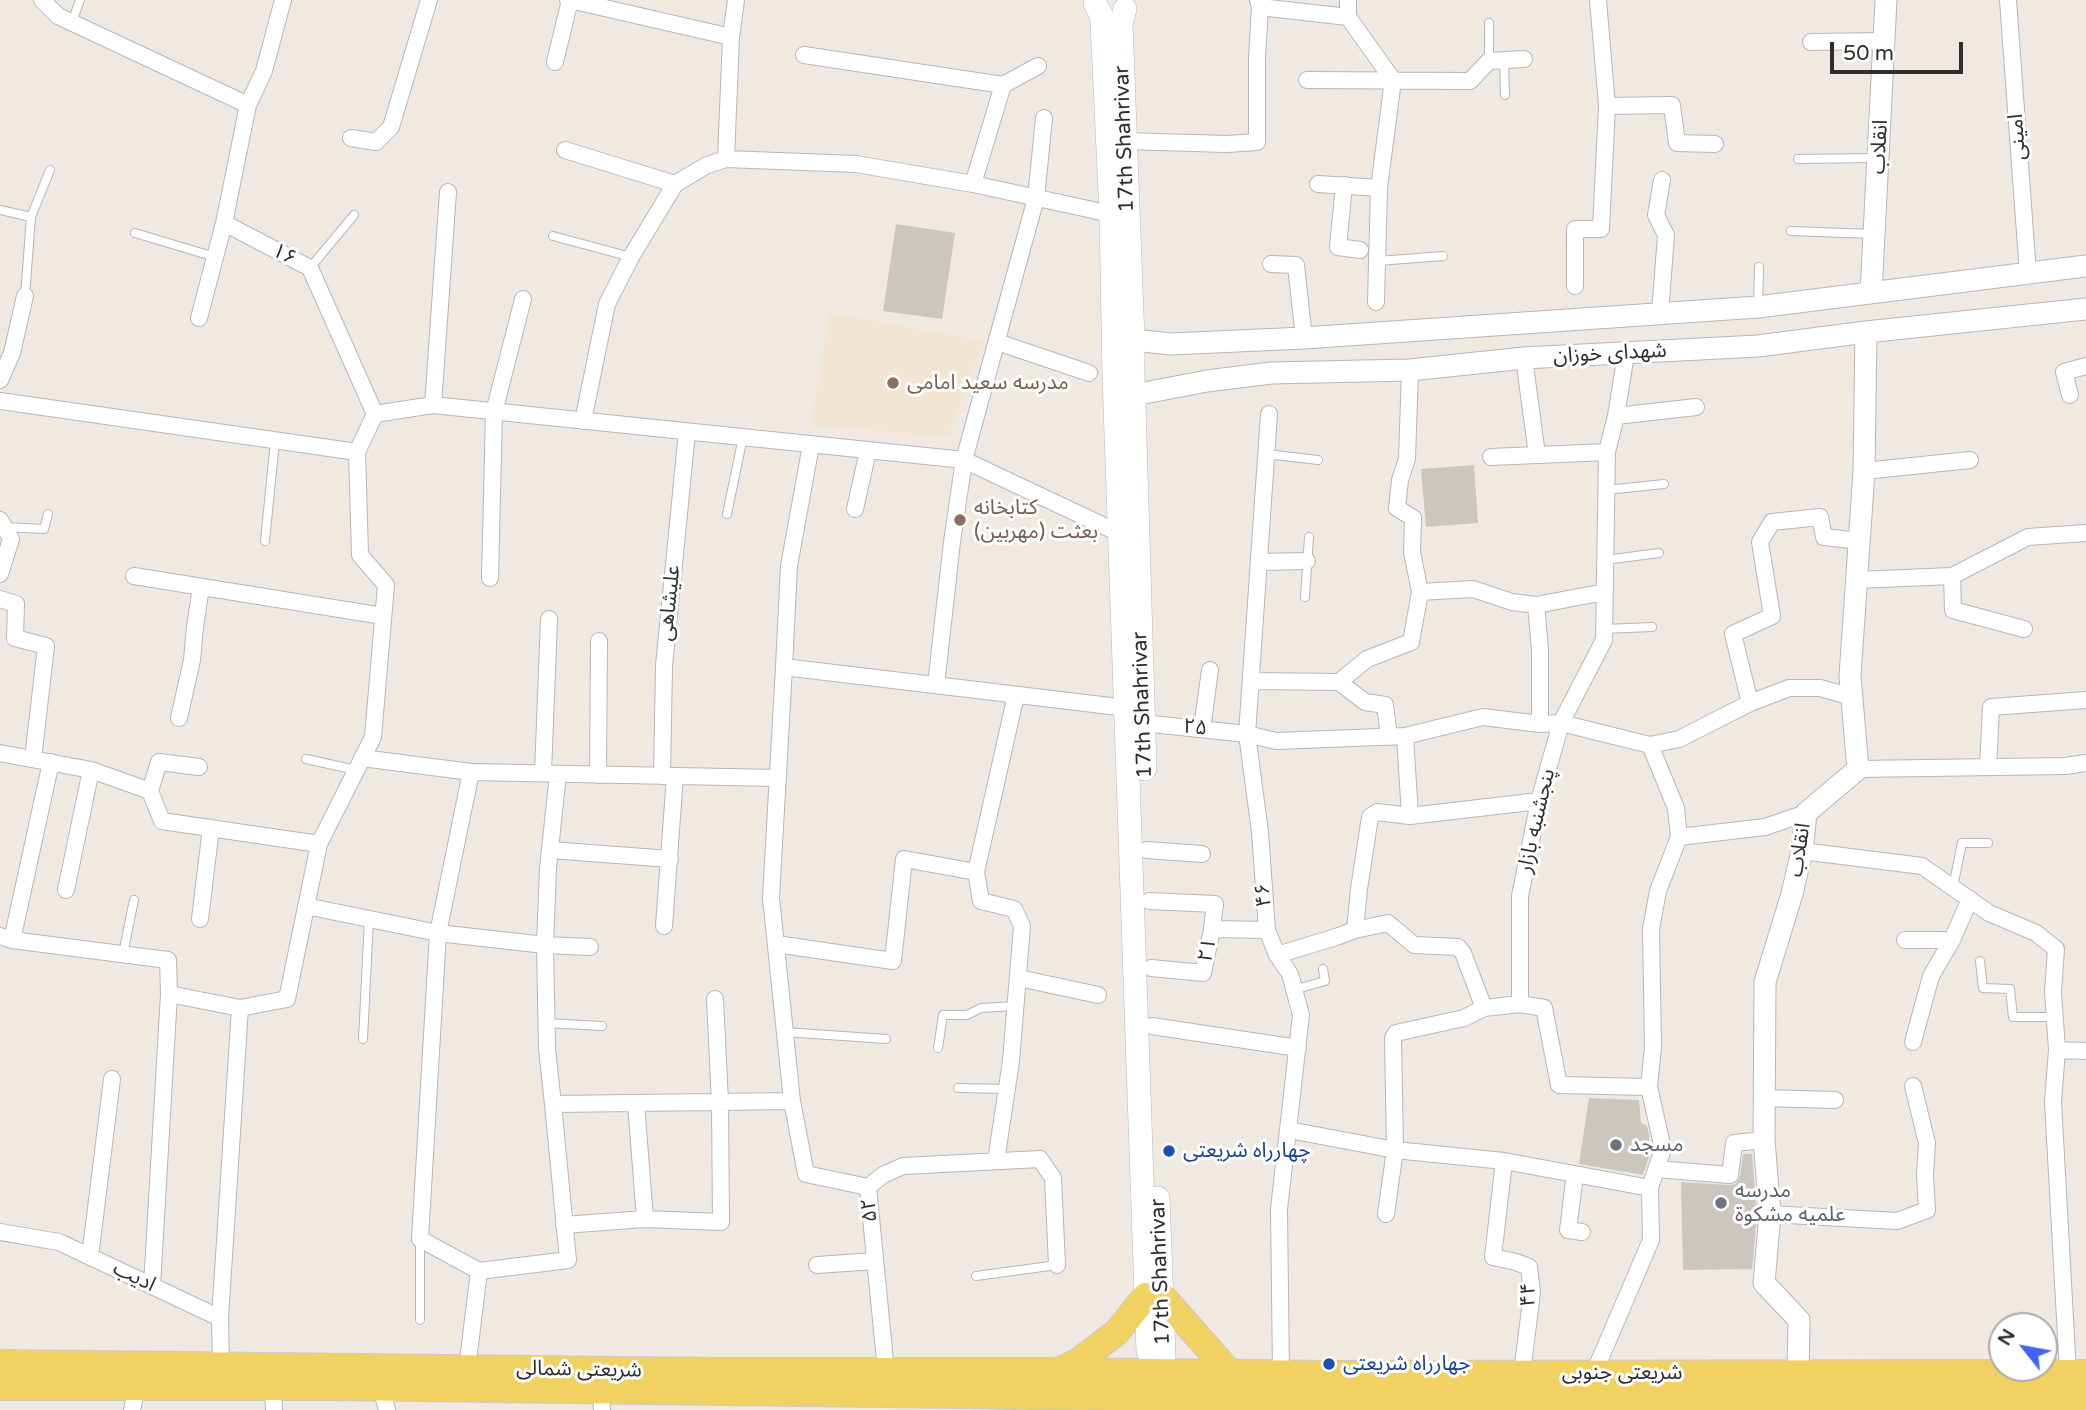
<!DOCTYPE html>
<html>
<head>
<meta charset="utf-8">
<style>
  body { margin:0 }
  #map { position:relative; width:2086px; height:1410px; overflow:hidden; background:#efe9e1; font-family:"Varela Round",sans-serif }
  canvas { display:block }
  .north { position:absolute; left:1988px; top:1312px; width:70px; height:70px; box-sizing:border-box; background:#fff; border:2px solid #ababab; border-radius:50%; rotate:301deg; font-size:19px; font-weight:700; line-height:28px; text-align:center; color:#2e2e2e }
  .north::after { content:''; display:block; margin:auto; width:24px; height:32px; background:#4264fb; clip-path:polygon(50% 0,100% 100%,50% 72%,0 100%) }
  .scale { position:absolute; left:1830px; top:42px; width:133px; height:32px; box-sizing:border-box; border:4px solid #2e2e2e; border-top:0; padding-left:9px; font-size:21px; line-height:24px; white-space:nowrap; color:#2e2e2e; -webkit-text-stroke:5px #fff; paint-order:stroke }
</style>
</head>
<body>
<div id="map">
<canvas width="2086" height="1410"></canvas>
<div class="north">N</div>
<div class="scale">50 m</div>
</div>
<script>
const c = document.querySelector('canvas').getContext('2d');
c.lineJoin = 'round';
function fill(path, color) {
  c.fillStyle = color;
  c.fill(path, 'evenodd');
}
function poly(rows) {
  const path = new Path2D();
  for (const r of rows) {
    path.moveTo(r[0], r[1]);
    for (let i = 2; i < r.length; i += 2) path.lineTo(r[i], r[i + 1]);
  }
  return path;
}
function trace(path, color, width, dash) {
  c.strokeStyle = color;
  c.lineWidth = width;
  c.lineCap = dash ? 'butt' : 'round';
  c.setLineDash(dash || []);
  c.stroke(path);
}
function drawText(font, color, halo, rows, align = 'center') {
  c.font = font + ' "Varela Round","Noto Sans Arabic",sans-serif';
  c.lineWidth = 6;
  c.setLineDash([]);
  c.textBaseline = 'middle';
  c.strokeStyle = halo;
  c.fillStyle = color;
  for (const [text, x, y, turn = 0] of rows) {
    c.save();
    c.translate(x, y);
    c.rotate((+turn || 0) * Math.PI / 180);
    c.textAlign = isNaN(turn) ? turn : align;
    if (halo) c.strokeText(text, 0, 0);
    c.fillText(text, 0, 0);
    c.restore();
  }
}
const education = poly([
  [829,313,985,341,948,437,811,425]
]);
const building = poly([
  [896,224,955,233,942,319,883,311],
  [1474,465,1478,523,1426,527,1421,469],
  [1589,1098,1639,1100,1641,1123,1647,1126,1649,1135,1649,1157,1643,1175,1579,1164],
  [1743,1154,1752,1154,1757,1214,1752,1269,1683,1270,1681,1182,1729,1185,1736,1184,1740,1176]
]);
const service = poly([
  [72,22,80,0],
  [1504,60,1505,95],
  [1489,61,1489,23],
  [1798,159,1875,158],
  [0,210,31,217],
  [1791,231,1872,234],
  [135,233,215,257],
  [553,236,631,257],
  [1378,261,1443,256],
  [310,268,354,215],
  [25,296,31,217,50,170],
  [1758,306,1759,267],
  [1266,454,1318,460],
  [1606,490,1664,484],
  [727,514,743,437],
  [4,527,44,529,48,514],
  [265,541,275,441],
  [1605,560,1659,553],
  [1305,597,1309,537],
  [1604,629,1652,627],
  [306,759,356,770],
  [1953,887,1962,843,1988,843],
  [123,954,134,900],
  [1980,961,1983,988,2010,989,2013,1017,2055,1017],
  [1293,990,1325,981,1323,969],
  [546,1023,602,1026],
  [785,1032,886,1039],
  [363,1039,369,919],
  [938,1048,943,1015,967,1015,981,1008,1016,1006],
  [958,1088,1007,1089],
  [420,1239,420,1320],
  [976,1276,1057,1265]
]);
const minor = poly([
  [42,0,58,16,248,105],
  [283,0,264,71,248,105,224,223,310,268,375,414],
  [570,0,731,37],
  [1348,0,1348,17,1393,80,1379,188,1376,302],
  [2008,0,2028,274],
  [1260,7,1348,17],
  [1811,42,1884,41],
  [804,55,1003,85],
  [555,62,570,0,568,0],
  [1307,80,1470,81,1489,61,1524,59],
  [1607,106,1672,105,1677,143,1715,144],
  [351,138,376,142,391,127,429,0],
  [1125,141,1227,144,1257,142,1257,57,1260,7,1258,0],
  [565,150,675,184],
  [726,159,731,37,736,0],
  [973,184,1003,85,1038,66],
  [1318,184,1379,188],
  [1344,185,1338,247,1360,250],
  [1271,264,1296,265,1304,338],
  [1575,286,1575,229,1601,229,1607,106,1598,0],
  [1660,314,1666,235,1656,215,1662,180],
  [199,318,224,223],
  [997,342,1089,373],
  [1626,354,1616,416,1607,452,1604,640,1561,723,1539,801,1520,896,1520,1004,1544,1008,1559,1085,1649,1087,1663,1149,1650,1188],
  [1524,358,1537,455],
  [0,380,12,353,25,296],
  [2070,395,2064,372,2086,366],
  [0,401,357,452,375,414,433,405,964,460,1121,534],
  [433,405,448,192],
  [1269,414,1247,734,1260,832,1267,930,1277,955,1290,974,1301,1015,1279,1209,1281,1373],
  [1616,416,1696,407],
  [583,421,607,304,631,257,675,184,707,165,726,159,856,164,973,184,1111,214],
  [1491,457,1607,452],
  [1864,471,1970,460],
  [855,509,868,451],
  [0,520,11,539,0,574],
  [1260,562,1307,561],
  [134,576,383,616],
  [1952,576,1953,610,2024,629],
  [490,578,494,412,523,299],
  [1857,580,1952,576,2028,537,2086,533],
  [1420,592,1473,589,1512,602,1536,605,1605,592],
  [0,599,16,604,15,638,46,646,33,759],
  [1536,605,1540,650,1540,724],
  [784,667,789,566,811,445],
  [1251,681,1339,682,1367,659,1411,642,1420,592,1412,552,1413,518,1397,508,1400,480,1407,459,1410,370],
  [1339,682,1365,702,1385,705,1389,737],
  [936,685,952,542,964,460,1036,198,1044,118],
  [1750,703,1733,634,1772,616,1760,542,1772,522,1820,517,1824,537,1860,541],
  [179,718,192,660,195,627,201,587],
  [1143,723,1247,734,1276,741,1405,736,1483,717,1540,724,1561,723,1650,745,1679,739,1750,703,1789,688,1820,688,1852,697],
  [1202,729,1210,670],
  [1405,736,1410,816],
  [0,753,91,770,150,791,162,821,319,844],
  [362,758,471,772,778,778],
  [1988,767,1991,707,2086,700],
  [1858,769,2065,766,2086,763],
  [471,772,438,933,545,945,590,947],
  [543,773,549,619],
  [598,775,599,641],
  [662,776,664,666,687,432],
  [150,791,159,762,199,767],
  [1679,837,1765,827,1806,813],
  [550,850,670,859],
  [1147,850,1202,854],
  [1802,851,1922,866,1989,913,2036,933,2056,949,2053,992,2057,1050,2053,1102,2068,1373],
  [66,890,91,770],
  [1149,901,1215,904,1212,929],
  [306,906,438,933,420,1239,479,1271],
  [200,919,211,828],
  [664,926,675,776],
  [1355,930,1359,889,1370,817,1377,812,1410,816,1539,801],
  [0,936,12,940,168,960,169,994,152,1286],
  [12,940,51,762],
  [1905,940,1952,940],
  [776,944,893,961,904,859,976,872],
  [1277,955,1336,937,1355,930,1388,923,1414,945,1458,947,1463,953,1484,1008],
  [1151,968,1203,973,1212,929,1267,930],
  [1019,978,1098,995],
  [169,994,240,1008,287,999,319,844,373,737,386,585,360,555,357,452],
  [1152,1026,1298,1048],
  [1913,1042,1931,976,1952,940,1970,899],
  [2057,1050,2086,1051],
  [1649,1087,1653,1047,1651,929,1658,891,1679,837,1676,808,1650,745],
  [1763,1098,1835,1100],
  [792,1101,806,1174,868,1187,886,1371],
  [636,1103,645,1219,721,1222,720,1102,715,999],
  [553,1104,547,1049,545,945,548,868,558,774],
  [1289,1130,1395,1150,1504,1161,1650,1188,1651,1240,1594,1373],
  [996,1161,1011,1061,1022,926,1014,909,981,901,976,872,1016,695],
  [1504,1161,1493,1257,1516,1262,1529,1267,1532,1293,1522,1373],
  [1656,1169,1730,1175,1734,1143,1764,1140],
  [1575,1174,1568,1230,1582,1232],
  [868,1187,883,1175,903,1166,1040,1159,1053,1178,1057,1265],
  [1386,1214,1395,1150,1393,1038,1396,1033,1464,1018,1484,1008,1520,1004],
  [1770,1214,1897,1221,1927,1210,1925,1175,1927,1143,1913,1086],
  [564,1225,645,1219],
  [0,1232,59,1242,220,1318,221,1366],
  [90,1257,112,1079],
  [817,1265,875,1261],
  [220,1318,240,1008],
  [467,1369,479,1271,568,1260,553,1104,792,1101,771,898,784,667,1127,708],
  [273,1387,274,1410],
  [381,1388,387,1410],
  [601,1390,602,1410],
  [132,1410,137,1387]
]);
const tertiary = poly([
  [1871,293,1886,0],
  [1133,340,1171,344,1304,338,1758,307,2086,266],
  [1134,395,1207,381,1271,373,1410,370,1524,358,1758,346,1866,332,2086,309],
  [1798,1373,1799,1320,1764,1283,1770,1214,1764,1140,1765,982,1792,894,1802,851,1806,813,1858,769,1850,676,1864,471,1866,332]
]);
const secondary = poly([
  [1095,4,1101,14,1102,22,1111,214,1114,376,1148,1351,1158,1372],
  [1125,9,1121,23,1133,340,1133,373,1145,769],
  [1158,1372,1164,1356,1158,1198]
]);
const primary = poly([
  [1163,1297,1230,1373],
  [0,1363,709,1371,1059,1371,1329,1374,2086,1373],
  [1061,1370,1079,1361,1117,1332,1146,1296],
  [0,1387,341,1387,1113,1397,2086,1397]
]);
const markers = [
  [893,383,7,"#8d6e63"],
  [960,520,7,"#8d6e63"],
  [1616,1145,7,"#6b7280"],
  [1169,1151,7,"#1a4fb4"],
  [1721,1203,7,"#6b7280"],
  [1329,1364,7,"#1a4fb4"]
];
const streetNames = [
  ["امینی",2018,137,-94],
  ["17th Shahrivar",1125,139,-92],
  ["انقلاب",1880,147,-87],
  ["۱۶",284,255,28],
  ["شهدای خوزان",1610,354,-3],
  ["علیشاهی",670,603,-84],
  ["17th Shahrivar",1143,705,-92],
  ["۲۵",1195,728,6],
  ["پنجشنبه بازار",1537,821,-77],
  ["انقلاب",1800,850,-81],
  ["۴۶",1264,895,-95],
  ["۲۱",1208,950,-77],
  ["۵۲",870,1210,-95],
  ["17th Shahrivar",1161,1272,-92],
  ["ادیب",134,1277,26],
  ["۴۴",1529,1295,-89],
  ["شریعتی شمالی",579,1370,1],
  ["شریعتی جنوبی",1622,1373]
];
const educationNames = [
  ["مدرسه سعید امامی",907,383],
  ["کتابخانه",974,508],
  ["بعثت (مهربین)",974,532]
];
const worshipNames = [
  ["مسجد",1630,1145],
  ["مدرسه",1735,1191],
  ["علمیه مشکوة",1735,1215]
];
const transitNames = [
  ["چهارراه شریعتی",1183,1151],
  ["جهارراه شریعتی",1343,1364]
];
fill(education, '#f0e6d1');
fill(building, '#cbc7bf');
trace(service, '#b4b7c1', 10);
trace(minor, '#b4b7c1', 18);
trace(tertiary, '#b4b7c1', 23);
trace(secondary, '#b4b7c1', 24);
trace(primary, '#c9c9c9', 28);
trace(service, '#fff', 8);
trace(minor, '#fff', 16);
trace(tertiary, '#fff', 21);
trace(secondary, '#fff', 23);
trace(primary, '#f2d163', 26);
for (const [x, y, r, color] of markers) {
  const dot = new Path2D();
  dot.arc(x, y, r, 0, 2 * Math.PI);
  c.fillStyle = color;
  c.fill(dot);
  trace(dot, '#fff', 2.5);
}
drawText('21px', '#2e2e2e', '#fff', streetNames);
drawText('21px', '#785e54', '#fff', educationNames, 'left');
drawText('21px', '#5b616d', '#fff', worshipNames, 'left');
drawText('21px', '#164399', '#fff', transitNames, 'left');
</script>
</body>
</html>
